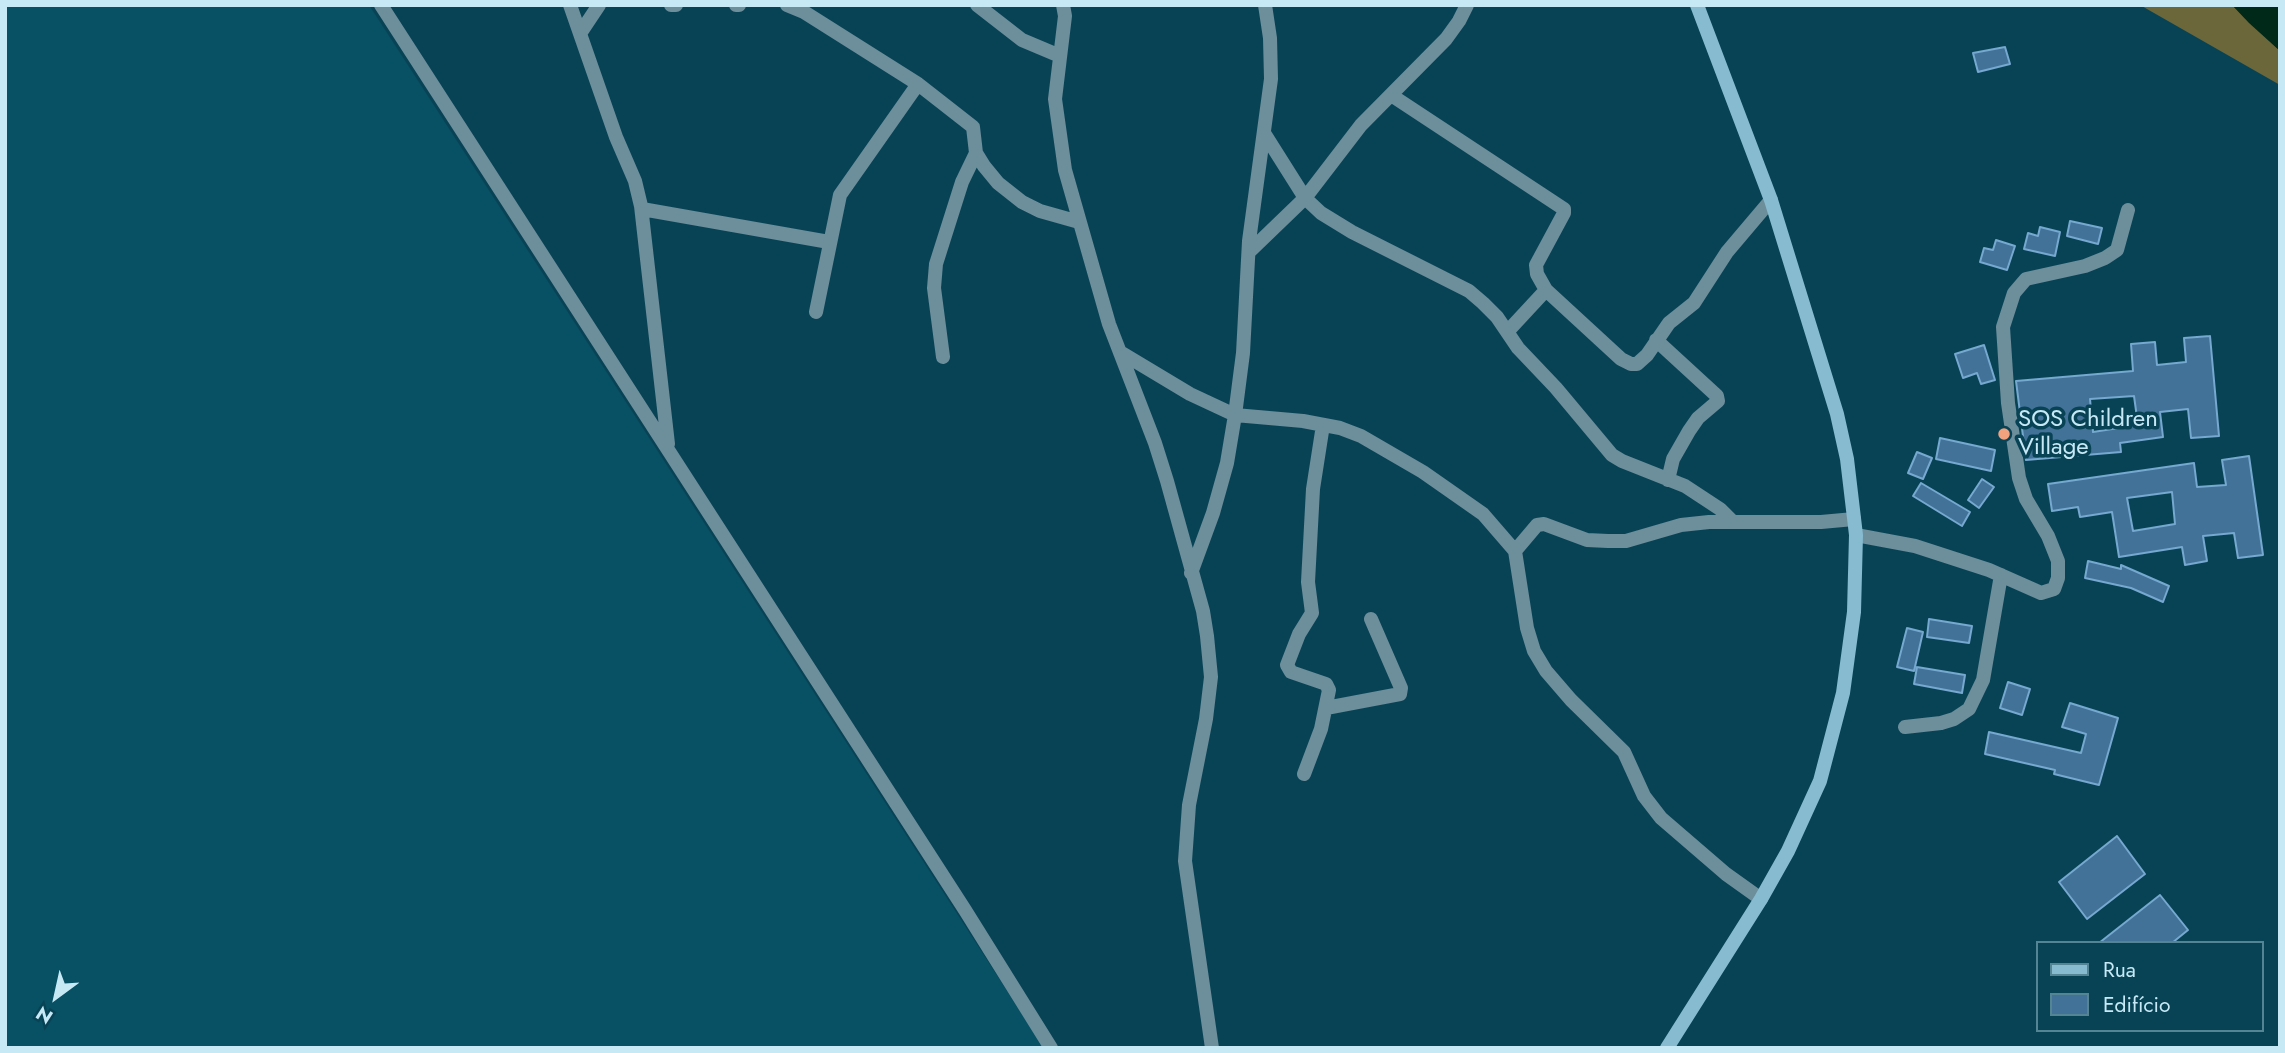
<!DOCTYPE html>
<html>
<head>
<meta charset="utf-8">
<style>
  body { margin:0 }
  #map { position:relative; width:2285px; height:1053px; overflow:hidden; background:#084355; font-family:Jost,sans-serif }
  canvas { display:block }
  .frame { position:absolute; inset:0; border:7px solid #c7e9f6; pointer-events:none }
  .legend { position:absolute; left:2036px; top:941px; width:228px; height:91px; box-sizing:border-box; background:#084355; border:2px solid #548595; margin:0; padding:9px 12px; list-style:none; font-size:21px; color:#c7e9f6 }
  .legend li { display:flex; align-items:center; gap:14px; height:35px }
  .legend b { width:35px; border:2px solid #548595 }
  .north { position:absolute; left:21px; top:962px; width:70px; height:70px; -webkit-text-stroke:5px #084355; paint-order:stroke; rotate:213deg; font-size:19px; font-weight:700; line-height:28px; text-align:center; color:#c7e9f6 }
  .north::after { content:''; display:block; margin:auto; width:24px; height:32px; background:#c7e9f6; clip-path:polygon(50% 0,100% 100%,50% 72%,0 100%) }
</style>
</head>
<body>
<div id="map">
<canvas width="2285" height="1053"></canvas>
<div class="frame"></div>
<ul class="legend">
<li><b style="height:9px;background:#86bbd0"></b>Rua</li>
<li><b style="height:19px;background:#427298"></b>Edifício</li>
</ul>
<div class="north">N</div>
</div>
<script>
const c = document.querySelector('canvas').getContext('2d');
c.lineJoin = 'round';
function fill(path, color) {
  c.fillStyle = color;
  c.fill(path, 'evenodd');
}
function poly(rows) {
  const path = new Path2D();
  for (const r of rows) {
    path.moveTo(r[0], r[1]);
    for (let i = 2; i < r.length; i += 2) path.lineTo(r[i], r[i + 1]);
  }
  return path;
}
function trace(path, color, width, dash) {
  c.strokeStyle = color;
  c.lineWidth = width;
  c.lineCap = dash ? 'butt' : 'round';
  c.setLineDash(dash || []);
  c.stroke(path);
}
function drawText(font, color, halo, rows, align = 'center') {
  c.font = font + ' Jost,sans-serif';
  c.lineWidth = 7;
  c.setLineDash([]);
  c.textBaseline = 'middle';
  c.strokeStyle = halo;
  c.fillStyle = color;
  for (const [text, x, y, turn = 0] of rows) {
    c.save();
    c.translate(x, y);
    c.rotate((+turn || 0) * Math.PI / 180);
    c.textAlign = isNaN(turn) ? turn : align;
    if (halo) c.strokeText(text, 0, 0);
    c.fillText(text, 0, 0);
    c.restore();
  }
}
const built = poly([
  [5,5,369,5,1044,1048,5,1048]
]);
const green = poly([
  [2140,5,2232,5,2280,51,2280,85]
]);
const water = poly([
  [2232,5,2280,5,2280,51,2249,23]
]);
const building = poly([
  [2005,47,2010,64,1978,72,1973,53,2005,47],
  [2070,221,2102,228,2098,244,2067,236,2070,221],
  [2040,227,2060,232,2055,256,2024,249,2028,233,2038,236,2040,227],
  [1996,240,2015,246,2007,270,1980,262,1984,248,1993,250,1996,240],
  [2210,336,2219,436,2191,438,2188,409,2160,412,2163,437,2120,443,2121,452,2026,460,2016,381,2133,371,2131,344,2155,342,2157,365,2186,362,2184,338,2210,336],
  [2134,396,2138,425,2093,432,2090,399,2134,396],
  [1984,345,1995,380,1981,384,1977,373,1963,378,1955,354,1984,345],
  [1940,438,1995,450,1991,471,1936,459,1940,438],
  [1917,452,1932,458,1923,479,1908,473,1917,452],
  [2249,456,2263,555,2238,558,2234,533,2203,536,2207,561,2185,565,2182,547,2119,557,2112,512,2080,517,2078,507,2052,511,2048,484,2194,463,2197,487,2226,485,2222,460,2249,456],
  [2172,492,2175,524,2133,531,2127,498,2172,492],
  [1982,479,1994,487,1979,508,1968,500,1982,479],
  [1921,483,1970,512,1962,526,1913,496,1921,483],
  [2088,561,2121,569,2121,565,2169,586,2163,602,2131,588,2085,578,2088,561],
  [1929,619,1972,626,1969,643,1927,637,1929,619],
  [1907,628,1923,632,1914,671,1897,667,1907,628],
  [1917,667,1965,675,1962,693,1914,684,1917,667],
  [2008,682,2030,689,2022,715,2000,708,2008,682],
  [2070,703,2118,718,2099,785,2054,774,2055,770,1985,754,1989,732,2081,753,2086,734,2062,727,2070,703],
  [2117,836,2145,874,2087,919,2059,882,2117,836],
  [2160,895,2188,930,2172,943,2099,943,2160,895]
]);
const street = poly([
  [381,5,965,910,1051,1048],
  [570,5,616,137,635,181,641,206,668,444],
  [671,5,676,5],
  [736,5,739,5],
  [787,5,804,12,918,84,973,127,976,153,984,166,998,183,1022,202,1040,211,1079,222],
  [977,5,1022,40,1060,56],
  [1063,5,1065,16,1055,99,1065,170,1109,324,1155,443,1167,481,1203,611,1207,636,1211,677,1206,719,1189,805,1185,861,1212,1048],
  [581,32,599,5],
  [1391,95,1564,209,1564,213,1536,265,1537,274,1546,290,1621,359,1631,364,1637,364,1647,355,1669,323,1694,303,1727,252,1771,200],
  [1264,133,1305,198,1321,213,1352,232,1469,291,1483,303,1497,317,1518,348,1556,388,1612,455,1622,461,1685,486,1720,509,1733,522],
  [642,209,829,242],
  [1249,252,1305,198,1361,125,1446,39,1459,21,1467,5],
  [816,312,840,195,918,84],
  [1508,331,1546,290],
  [1656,340,1717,396,1718,401,1698,418,1689,431,1673,459,1668,480],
  [1120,352,1190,394,1235,415,1303,421,1340,428,1361,436,1423,472,1483,514,1515,551,1527,628,1534,651,1546,671,1571,700,1624,752,1644,796,1661,818,1726,874,1761,899],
  [943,357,934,288,936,264,962,182,976,153],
  [1856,535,1915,546,1989,570,2041,593,2054,589,2058,578,2058,561,2048,536,2026,499,2019,478,2008,403,2003,327,2014,293,2026,279,2085,266,2105,258,2117,250,2128,210],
  [1515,551,1537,525,1544,524,1587,540,1608,541,1626,541,1681,525,1709,522,1821,522,1854,519],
  [1191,573,1213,513,1227,463,1235,415,1243,353,1249,241,1271,79,1270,38,1265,5],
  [1326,708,1400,694,1401,688,1371,619],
  [1905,727,1941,723,1954,719,1969,709,1983,680,2001,575],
  [1304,774,1321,729,1329,690,1326,684,1291,672,1287,665,1299,634,1312,613,1308,582,1313,489,1323,425]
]);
const secondary = poly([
  [1667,1048,1761,899,1788,851,1820,781,1843,693,1854,612,1856,535,1847,459,1837,414,1771,200,1697,5]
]);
const markers = [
  [2004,434,7,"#f2a17e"]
];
const poiNames = [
  ["SOS Children",2018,420],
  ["Village",2018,448]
];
fill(built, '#085064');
fill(green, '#6b673a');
fill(water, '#002919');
fill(building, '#427298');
trace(building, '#76a8d0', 2);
trace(street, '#6d8e9b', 14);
trace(secondary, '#86bbd0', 14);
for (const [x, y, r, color] of markers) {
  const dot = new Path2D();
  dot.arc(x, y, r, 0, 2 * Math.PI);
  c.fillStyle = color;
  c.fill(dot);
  trace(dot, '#084355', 2.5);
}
drawText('24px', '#c7e9f6', '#084355', poiNames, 'left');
</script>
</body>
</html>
